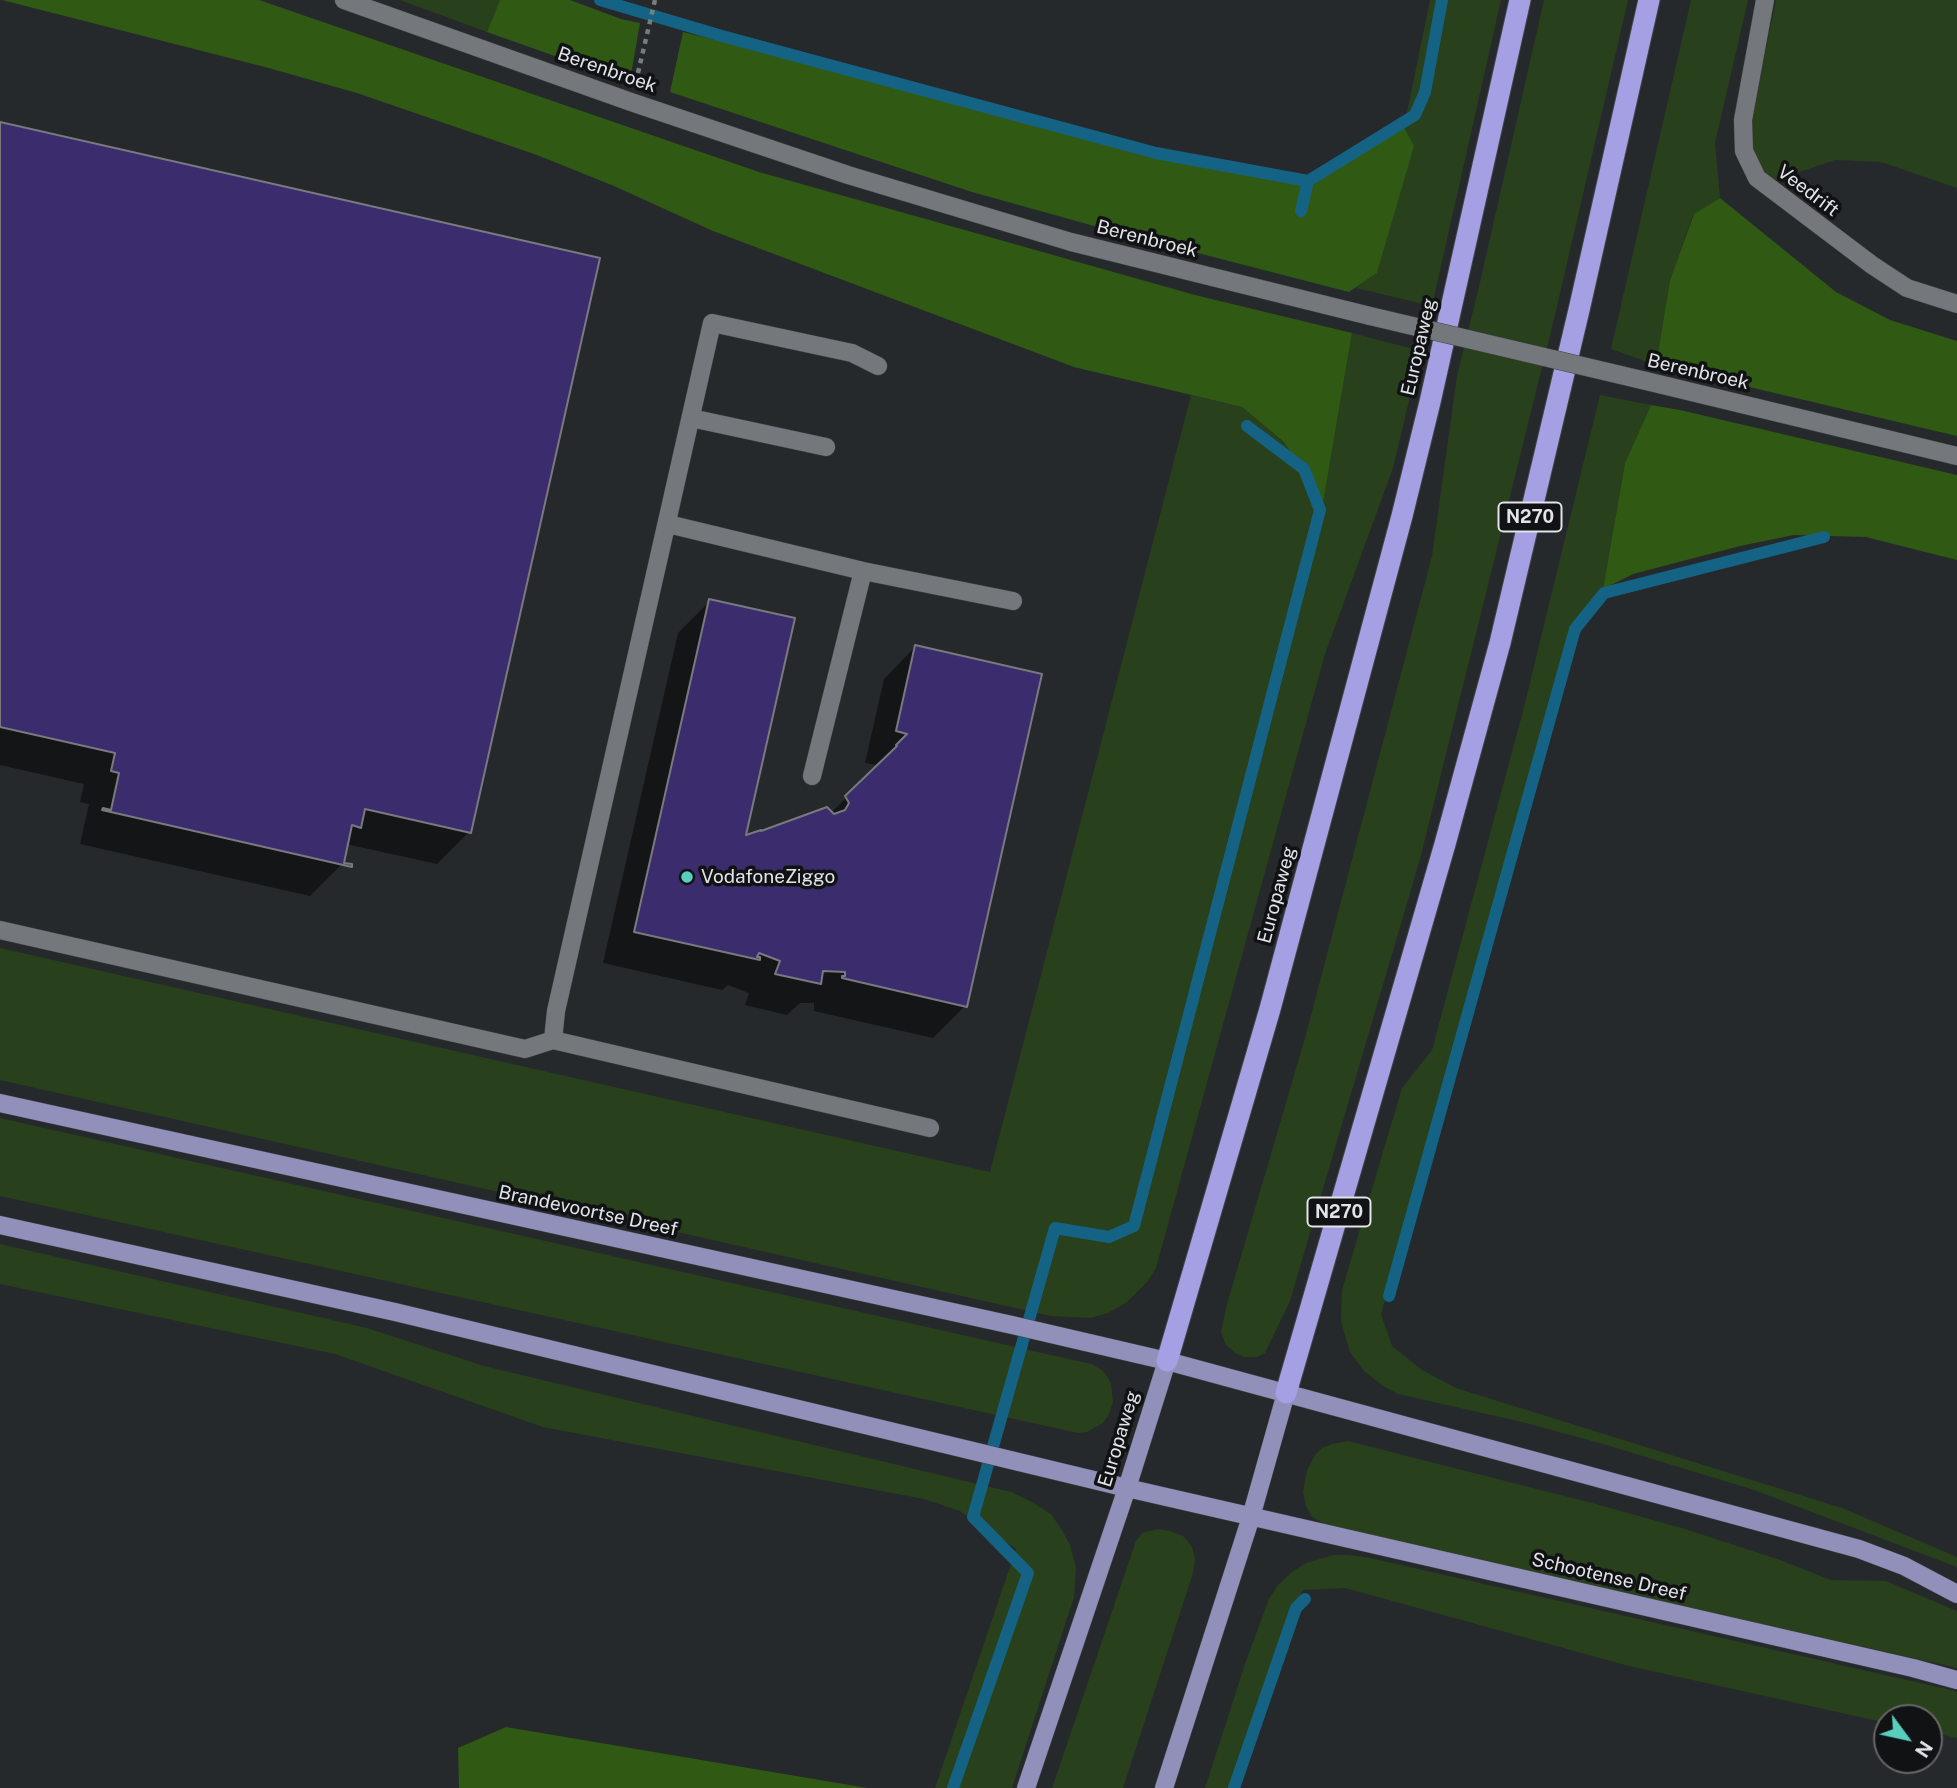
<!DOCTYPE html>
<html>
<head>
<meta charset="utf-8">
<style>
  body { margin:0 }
  #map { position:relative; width:1957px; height:1788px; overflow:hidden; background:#25292c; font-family:"Public Sans",sans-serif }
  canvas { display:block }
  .north { position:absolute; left:1873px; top:1704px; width:70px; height:70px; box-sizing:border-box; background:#101213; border:2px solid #646668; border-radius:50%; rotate:123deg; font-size:19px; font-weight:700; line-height:28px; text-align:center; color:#e2e4e7 }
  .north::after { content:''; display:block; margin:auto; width:24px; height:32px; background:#58cebf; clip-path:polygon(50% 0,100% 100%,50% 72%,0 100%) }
</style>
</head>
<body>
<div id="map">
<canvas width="1957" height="1788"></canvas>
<div class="north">N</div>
</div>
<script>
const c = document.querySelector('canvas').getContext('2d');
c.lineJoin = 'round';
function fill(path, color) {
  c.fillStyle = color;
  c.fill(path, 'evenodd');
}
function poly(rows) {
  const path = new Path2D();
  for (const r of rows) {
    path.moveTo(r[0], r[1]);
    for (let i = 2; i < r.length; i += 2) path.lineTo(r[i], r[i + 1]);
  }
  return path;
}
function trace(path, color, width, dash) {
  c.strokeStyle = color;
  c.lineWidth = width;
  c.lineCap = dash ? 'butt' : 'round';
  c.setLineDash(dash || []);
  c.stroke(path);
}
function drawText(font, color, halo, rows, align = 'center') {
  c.font = font + ' "Public Sans",sans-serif';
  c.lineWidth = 7;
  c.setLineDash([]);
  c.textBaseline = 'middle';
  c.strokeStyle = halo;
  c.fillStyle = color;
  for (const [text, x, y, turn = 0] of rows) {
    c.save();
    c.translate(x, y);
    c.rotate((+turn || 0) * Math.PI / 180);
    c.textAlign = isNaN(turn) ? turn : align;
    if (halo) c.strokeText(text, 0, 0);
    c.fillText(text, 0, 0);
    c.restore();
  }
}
const green = poly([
  [400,0,500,0,487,32],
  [1430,0,1501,0,1432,306,1356,288,1377,273,1413,146,1404,127],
  [1544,0,1628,0,1555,315,1420,859,1290,1301,1265,1353,1257,1357,1245,1357,1235,1353,1226,1345,1221,1332,1227,1304,1305,1038,1432,556,1457,376,1481,278],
  [1691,0,1748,0,1715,143,1720,198,1693,215,1670,280,1656,365,1611,349],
  [1776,0,1957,0,1957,188,1881,162,1835,160,1772,181,1750,152,1751,120],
  [1352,333,1421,351,1393,468,1325,654,1156,1268,1148,1281,1127,1302,1108,1313,1091,1318,1051,1316,0,1080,0,948,990,1172,1191,395,1242,407,1284,442,1323,502],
  [1600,395,1651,405,1625,463,1603,589,1584,609,1381,1314,1392,1346,1422,1370,1456,1388,1842,1508,1957,1557,1957,1567,1754,1490,1603,1444,1522,1422,1398,1394,1383,1386,1364,1371,1350,1352,1344,1332,1341,1319,1342,1290,1402,1088,1432,1050,1523,711],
  [0,1118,1091,1364,1102,1370,1107,1376,1111,1384,1113,1402,1109,1414,1103,1423,1087,1432,1078,1433,0,1196],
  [0,1244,367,1328,484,1366,1011,1492,1032,1502,1051,1514,1062,1530,1070,1545,1076,1568,1074,1597,1012,1788,935,1788,1016,1549,960,1511,924,1499,543,1427,335,1354,0,1284],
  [1348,1441,1596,1504,1685,1529,1780,1560,1831,1580,1886,1581,1957,1611,1957,1668,1330,1527,1312,1517,1306,1506,1303,1492,1307,1470,1315,1455,1322,1448,1332,1444],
  [1158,1529,1170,1531,1183,1536,1192,1547,1195,1558,1193,1573,1123,1788,1052,1788,1136,1541,1142,1533],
  [1334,1555,1349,1555,1370,1558,1951,1690,1957,1692,1957,1738,1929,1732,1929,1718,1887,1718,1887,1723,1629,1666,1345,1588,1303,1590,1289,1615,1230,1788,1205,1788,1246,1661,1269,1599,1278,1585,1292,1572,1306,1563]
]);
const forest = poly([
  [2,0,259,0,759,172,1195,295,1352,333,1323,503,1284,442,1242,407,1074,367,713,231,614,186,537,155,357,93,265,67],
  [500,0,570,0,621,19,640,23,630,80,552,55,487,32],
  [683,32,1301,183,1338,168,1404,127,1414,146,1377,273,1349,292,1105,229,972,192,670,92],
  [1720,198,1836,292,1890,320,1957,341,1957,436,1656,365,1670,280,1694,214],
  [1651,405,1680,410,1957,475,1957,560,1866,537,1794,535,1740,546,1633,574,1603,589,1625,463],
  [506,1727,867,1788,459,1788,458,1748]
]);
const shadow = poly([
  [0,124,469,832,437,864,346,844,342,864,310,896,80,844,89,804,80,802,84,784,0,765],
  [710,601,743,838,831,813,866,778,877,765,865,763,884,679,915,647,965,1006,933,1038,814,1011,814,1003,800,1003,787,1015,745,1005,749,993,728,985,722,990,603,963,678,633]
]);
const stream = poly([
  [600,0,722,36,1156,153,1308,181,1301,211],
  [1308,181,1415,115,1425,92,1442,0],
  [1389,1296,1575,629,1604,593,1824,537],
  [953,1788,1028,1573,973,1517,1055,1228,1109,1237,1134,1226,1320,510,1304,469,1247,426],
  [1234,1788,1296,1608,1305,1599]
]);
const building = poly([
  [0,122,600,258,471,833,365,809,361,828,352,825,344,863,352,864,352,867,102,810,103,808,111,810,119,773,111,771,115,753,0,727,0,122],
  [709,599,795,618,746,835,761,830,761,831,827,807,834,814,845,810,849,803,845,796,897,746,896,745,907,734,896,731,915,645,1042,674,967,1007,842,978,842,976,845,976,845,972,823,971,821,984,775,974,780,961,759,953,757,957,760,957,760,960,634,932,709,599]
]);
const path = poly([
  [638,73,655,0]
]);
const minor = poly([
  [344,0,631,102,848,175,1071,242,1370,316],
  [1765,0,1743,120,1744,151,1757,178,1872,265,1907,288,1957,304],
  [1646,381,1957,456],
  [691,418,826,447],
  [668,524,863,571,1013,601],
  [812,776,863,571],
  [0,930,525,1049,553,1040,556,1011,712,323,852,353,878,366],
  [553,1040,930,1128]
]);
const major = poly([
  [0,1103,1012,1325,1167,1361,1859,1549,1904,1566,1957,1594],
  [0,1225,395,1312,1127,1488,1913,1668,1957,1680],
  [1026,1788,1127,1488,1167,1361],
  [1164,1788,1251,1517,1286,1393]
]);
const highway = poly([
  [1167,1361,1270,1009,1402,516,1430,402,1520,0],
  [1286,1393,1445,844,1500,643,1579,310,1649,0]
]);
const minorBridge = poly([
  [1370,316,1646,381]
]);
const markers = [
  [687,877,7,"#58cebf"]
];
const shields = [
  [1530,517,63],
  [1339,1212,63]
];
const shieldNames = [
  ["N270",1530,517],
  ["N270",1339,1212]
];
const streetNames = [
  ["Berenbroek",607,70,19],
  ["Veedrift",1808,191,37],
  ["Berenbroek",1147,239,14],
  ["Europaweg",1419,347,-77],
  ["Berenbroek",1698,372,13],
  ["Europaweg",1277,895,-75],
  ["Brandevoortse Dreef",588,1211,12],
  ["Europaweg",1119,1439,-73],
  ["Schootense Dreef",1609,1577,13]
];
const poiNames = [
  ["VodafoneZiggo",701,877]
];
fill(green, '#28401b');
fill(forest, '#305a13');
fill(shadow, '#0007');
trace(stream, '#156384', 12);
fill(building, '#3b2c6e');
trace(building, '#79797e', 2);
trace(minor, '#414447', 19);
trace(major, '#414447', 19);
trace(highway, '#414447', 23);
trace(path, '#797c7f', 4.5, [5, 5]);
trace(minor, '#74787c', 18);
trace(major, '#9190ba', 18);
trace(highway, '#a5a0e4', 21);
trace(minorBridge, '#414447', 19, []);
trace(minorBridge, '#74787c', 18);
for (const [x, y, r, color] of markers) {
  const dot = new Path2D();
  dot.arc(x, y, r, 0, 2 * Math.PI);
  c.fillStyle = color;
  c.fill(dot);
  trace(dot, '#101213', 2.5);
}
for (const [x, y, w] of shields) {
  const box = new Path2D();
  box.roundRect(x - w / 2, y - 14.5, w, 29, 5);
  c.fillStyle = '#101213';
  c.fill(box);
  trace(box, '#e2e4e7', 2);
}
drawText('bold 18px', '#e2e4e7', null, shieldNames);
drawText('19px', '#e2e4e7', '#101213', streetNames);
drawText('19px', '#e2e4e7', '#101213', poiNames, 'left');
</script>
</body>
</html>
